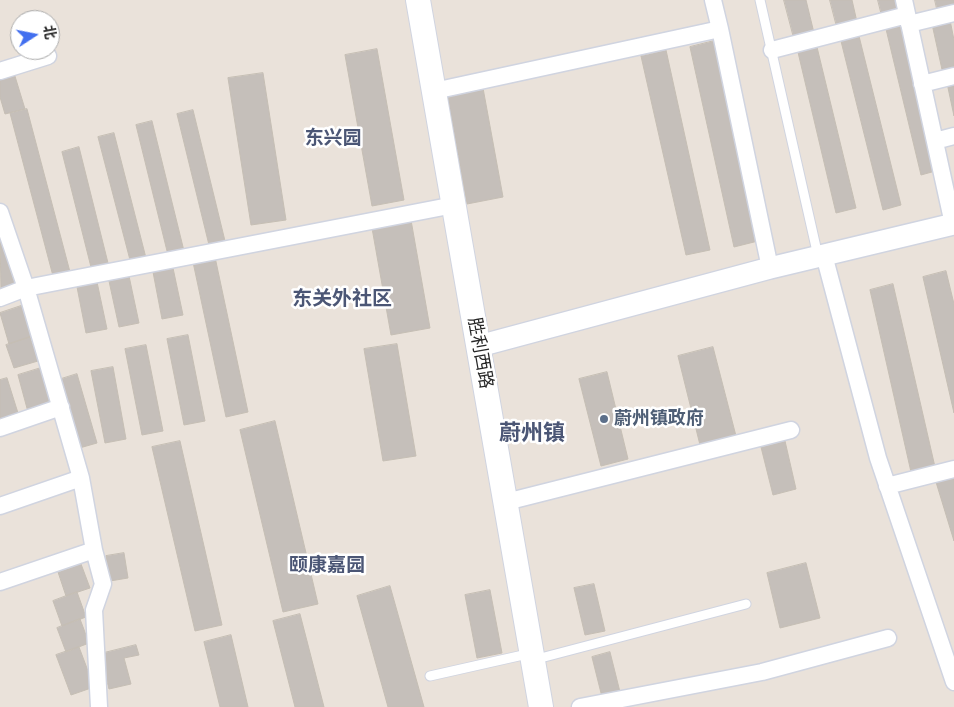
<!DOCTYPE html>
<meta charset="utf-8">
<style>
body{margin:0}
#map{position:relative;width:954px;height:707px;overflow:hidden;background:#eae2da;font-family:Rubik,"Noto Sans SC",sans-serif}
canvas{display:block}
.north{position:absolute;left:10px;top:10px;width:50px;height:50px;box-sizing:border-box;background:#fff;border:1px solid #a9a9a9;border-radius:50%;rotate:79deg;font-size:14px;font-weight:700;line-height:20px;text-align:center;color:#282828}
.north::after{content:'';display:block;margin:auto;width:18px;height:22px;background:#426fef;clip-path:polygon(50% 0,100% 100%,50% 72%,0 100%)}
</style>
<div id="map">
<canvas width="954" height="707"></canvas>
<div class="north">北</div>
</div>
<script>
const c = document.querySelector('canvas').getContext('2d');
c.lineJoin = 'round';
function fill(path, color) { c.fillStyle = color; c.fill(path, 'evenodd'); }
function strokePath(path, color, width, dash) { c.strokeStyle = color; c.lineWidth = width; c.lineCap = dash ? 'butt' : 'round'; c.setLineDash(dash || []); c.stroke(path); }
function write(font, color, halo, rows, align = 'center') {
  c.font = font + ' Rubik,"Noto Sans SC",sans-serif'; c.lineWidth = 5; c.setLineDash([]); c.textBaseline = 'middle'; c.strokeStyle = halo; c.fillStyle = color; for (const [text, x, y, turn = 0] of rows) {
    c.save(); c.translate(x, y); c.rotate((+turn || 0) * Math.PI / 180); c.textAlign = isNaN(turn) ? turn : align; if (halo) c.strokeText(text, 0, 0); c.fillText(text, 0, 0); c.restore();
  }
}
const building = new Path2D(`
 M 784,0 L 806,0 L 814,33 L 794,38 Z
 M 830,0 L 852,0 L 857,22 L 837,27 Z
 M 878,0 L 900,0 L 902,11 L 882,16 Z
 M 935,0 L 954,0 L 954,9 L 938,13 Z
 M 950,20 L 954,40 L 954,72 L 943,74 L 932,24 Z
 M 904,25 L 939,170 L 921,175 L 886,29 Z
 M 858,32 L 901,205 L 883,210 L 840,37 Z
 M 714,41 L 758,241 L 734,247 L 690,47 Z
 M 816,43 L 856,208 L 836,213 L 797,48 Z
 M 377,49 L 404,200 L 372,206 L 345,55 Z
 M 666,50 L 710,250 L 686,255 L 641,56 Z
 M 14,73 L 25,109 L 5,114 L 0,97 L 0,77 Z
 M 263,73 L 286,220 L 251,225 L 228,78 Z
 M 954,81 L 954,116 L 947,83 Z
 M 483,88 L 503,197 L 467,204 L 447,94 Z
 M 27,109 L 70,272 L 53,276 L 10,113 Z
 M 193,110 L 225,241 L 209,245 L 177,114 Z
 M 152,121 L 184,251 L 168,255 L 136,125 Z
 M 114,133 L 146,258 L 130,260 L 98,137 Z
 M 79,147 L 109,267 L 92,271 L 62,152 Z
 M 411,220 L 430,328 L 391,335 L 372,228 Z
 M 4,237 L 18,286 L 1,291 L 0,238 Z
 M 215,257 L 248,412 L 226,417 L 193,262 Z
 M 173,268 L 183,315 L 162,319 L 153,272 Z
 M 946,271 L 954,304 L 954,413 L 923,277 Z
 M 129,276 L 139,323 L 119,327 L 109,281 Z
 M 97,282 L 107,329 L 86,333 L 77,287 Z
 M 893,284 L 935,467 L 911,472 L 870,290 Z
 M 24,305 L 33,336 L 9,344 L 0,313 Z
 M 188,335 L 205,421 L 184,425 L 167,339 Z
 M 30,337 L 38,361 L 14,368 L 6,345 Z
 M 397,344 L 416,456 L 383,461 L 364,349 Z
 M 146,345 L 163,431 L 142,435 L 125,349 Z
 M 713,347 L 736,436 L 700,445 L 678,356 Z
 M 113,367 L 126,439 L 105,443 L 91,371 Z
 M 41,368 L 51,405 L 28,412 L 18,375 Z
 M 607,372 L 628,459 L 601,466 L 579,379 Z
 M 77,374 L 97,443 L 76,449 L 55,381 Z
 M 7,378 L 18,413 L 0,420 L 0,380 Z
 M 275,421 L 318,604 L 283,612 L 240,430 Z
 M 180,441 L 222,625 L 195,631 L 152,447 Z
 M 785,441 L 796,489 L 773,495 L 761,447 Z
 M 954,476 L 954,541 L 936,482 Z
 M 124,553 L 128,578 L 110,581 L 106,556 Z
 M 806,563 L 820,618 L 780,628 L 767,573 Z
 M 81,564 L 90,588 L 66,596 L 58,572 Z
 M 594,584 L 605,631 L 585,635 L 574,588 Z
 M 390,586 L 424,707 L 388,707 L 357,596 Z
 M 490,590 L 502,653 L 477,658 L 465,595 Z
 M 77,592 L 86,617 L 62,626 L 53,601 Z
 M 300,614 L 324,707 L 295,707 L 273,621 Z
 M 80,619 L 89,643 L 66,652 L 57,628 Z
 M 231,635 L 248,707 L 220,707 L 204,642 Z
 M 136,645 L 139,655 L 124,658 L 131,684 L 109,689 L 102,662 L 106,661 L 104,653 Z
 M 79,647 L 94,687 L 71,695 L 56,655 Z
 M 610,652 L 620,692 L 602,697 L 592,657 Z`);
fill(building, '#c5bfba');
strokePath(building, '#c5beb4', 1);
const service = new Path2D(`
 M 760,0 L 818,256
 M 533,660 L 746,604
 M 430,676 L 532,653`);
const minor = new Path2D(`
 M 713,0 L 720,29
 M 904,0 L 953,224
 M 909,24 L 954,13
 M 772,50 L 907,15
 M 0,71 L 48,56
 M 922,84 L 954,76
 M 434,91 L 720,29 L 770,268
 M 935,141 L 954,136
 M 0,212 L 26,288 L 81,478 L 94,550
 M 824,255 L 878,458 L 954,682
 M 0,298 L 26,288 L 454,205
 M 0,428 L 61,407
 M 887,486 L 954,469
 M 506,502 L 791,430
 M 0,506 L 81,478
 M 0,582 L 94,550 L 103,584 L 94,610 L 99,707
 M 580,707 L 762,672 L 888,638`);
const tertiary = new Path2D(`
 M 479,346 L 770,268 L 954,224`);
const secondary = new Path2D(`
 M 418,0 L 541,707`);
strokePath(service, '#d0d4e0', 11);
strokePath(minor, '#d0d4e0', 19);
strokePath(tertiary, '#d0d4e0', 24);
strokePath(secondary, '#d0d4e0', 26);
strokePath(service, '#fff', 9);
strokePath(minor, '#fff', 16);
strokePath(tertiary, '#fff', 21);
strokePath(secondary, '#fff', 24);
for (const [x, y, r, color] of [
 [604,419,5,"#5c6f8a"]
]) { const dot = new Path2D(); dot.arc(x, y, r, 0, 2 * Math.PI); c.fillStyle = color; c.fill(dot); strokePath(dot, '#fff', 2); }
write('18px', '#282828', '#fff', [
 ["胜利西路",480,353,80]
]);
write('bold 18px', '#4e5e75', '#fff', [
 ["蔚州镇政府",614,419]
], 'left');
write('bold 19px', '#4b5675', '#fff', [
 ["东兴园",333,139],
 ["颐康嘉园",327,566]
]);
write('bold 20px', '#4b5675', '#fff', [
 ["东关外社区",342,299]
]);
write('bold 22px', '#4b5675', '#fff', [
 ["蔚州镇",532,434]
]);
</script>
